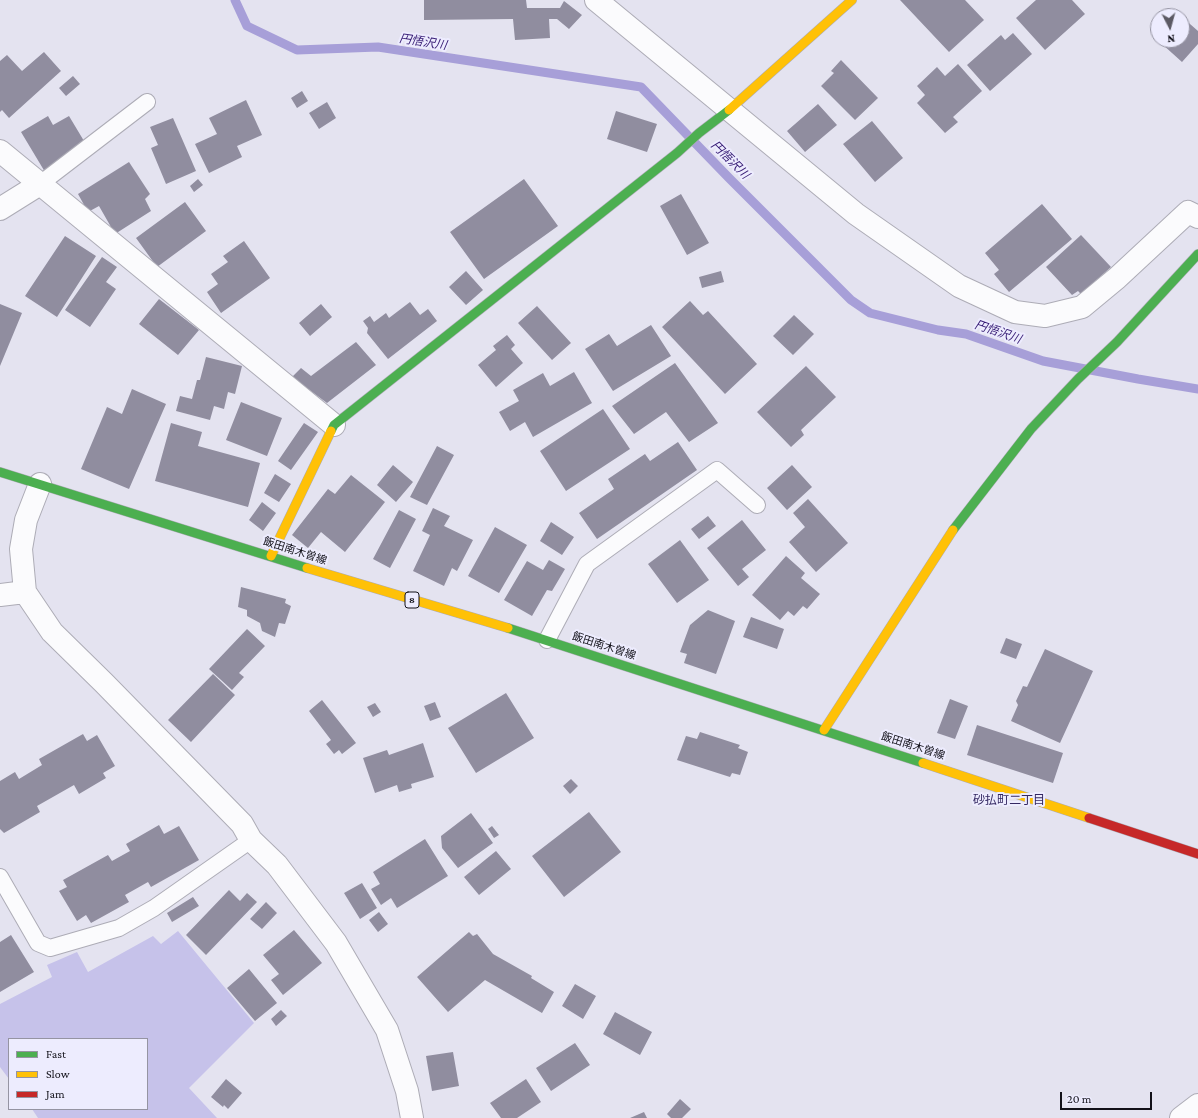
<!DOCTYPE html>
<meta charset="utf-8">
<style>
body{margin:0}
#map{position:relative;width:1198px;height:1118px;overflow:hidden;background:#e4e3f0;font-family:"Crimson Pro",serif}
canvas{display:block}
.legend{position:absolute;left:8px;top:1038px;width:140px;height:72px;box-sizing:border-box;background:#edecfe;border:1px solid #9594a2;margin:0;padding:5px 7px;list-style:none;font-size:12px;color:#121119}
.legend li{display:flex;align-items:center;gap:8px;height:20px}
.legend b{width:20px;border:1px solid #9594a2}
.north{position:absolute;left:1150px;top:8px;width:40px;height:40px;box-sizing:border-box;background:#edecfe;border:1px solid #9594a2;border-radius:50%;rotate:174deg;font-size:11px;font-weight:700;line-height:16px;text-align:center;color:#121119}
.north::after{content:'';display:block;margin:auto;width:14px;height:18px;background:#5c5a64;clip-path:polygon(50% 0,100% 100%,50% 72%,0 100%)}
.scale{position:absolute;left:1060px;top:1092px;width:92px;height:18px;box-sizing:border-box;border:2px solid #121119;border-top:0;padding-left:5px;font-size:12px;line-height:14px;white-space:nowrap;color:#121119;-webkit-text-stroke:3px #edecfe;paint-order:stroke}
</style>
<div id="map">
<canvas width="1198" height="1118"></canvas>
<ul class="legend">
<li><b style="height:5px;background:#4caf50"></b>Fast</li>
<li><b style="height:5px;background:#ffc107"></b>Slow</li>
<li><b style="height:5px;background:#c62828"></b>Jam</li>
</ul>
<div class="north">N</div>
<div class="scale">20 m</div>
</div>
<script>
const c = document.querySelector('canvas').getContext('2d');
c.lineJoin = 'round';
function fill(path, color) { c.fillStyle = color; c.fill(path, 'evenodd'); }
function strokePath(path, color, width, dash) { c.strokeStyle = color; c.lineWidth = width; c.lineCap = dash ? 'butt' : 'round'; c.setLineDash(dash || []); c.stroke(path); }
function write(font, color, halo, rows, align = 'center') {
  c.font = font + ' "Crimson Pro","Noto Sans JP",serif'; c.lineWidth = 4; c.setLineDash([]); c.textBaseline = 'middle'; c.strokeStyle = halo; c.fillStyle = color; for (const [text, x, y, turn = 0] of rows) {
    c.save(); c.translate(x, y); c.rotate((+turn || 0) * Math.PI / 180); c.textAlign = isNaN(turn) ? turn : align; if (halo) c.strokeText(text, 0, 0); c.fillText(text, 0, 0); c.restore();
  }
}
fill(new Path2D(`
 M 178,931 L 254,1023 L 189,1088 L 217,1118 L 38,1118 L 32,1109 L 147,1109 L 147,1039 L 9,1039 L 9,1079 L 0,1067 L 0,1004 L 52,977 L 47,965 L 77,952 L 88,972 L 153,936 L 161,944 Z`), '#c6c2ea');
strokePath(new Path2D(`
 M 235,0 L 247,26 L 297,50 L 378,47 L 641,87 L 729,178 L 851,300 L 870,313 L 938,330 L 966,334 L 1043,361 L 1138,379 L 1198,389`), '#a79fd8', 9);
fill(new Path2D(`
 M 424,0 L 526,0 L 527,8 L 560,8 L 564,1 L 582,15 L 569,29 L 557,19 L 549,19 L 550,38 L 515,40 L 513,19 L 424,20 Z
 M 900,0 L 965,0 L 984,20 L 949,52 Z
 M 1036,0 L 1072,0 L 1085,14 L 1045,50 L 1016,18 Z
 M 1174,10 L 1181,16 L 1169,16 Z
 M 1182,17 L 1198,31 L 1198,44 L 1182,62 L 1152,35 L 1158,28 L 1158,40 L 1182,40 Z
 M 1013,33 L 1032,54 L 990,91 L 967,65 L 1001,35 L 1005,40 Z
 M 44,52 L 61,71 L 9,118 L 2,110 L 0,112 L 0,61 L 7,55 L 22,71 Z
 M 841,60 L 878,98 L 855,120 L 821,86 L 834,73 L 831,71 Z
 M 958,64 L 982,91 L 953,117 L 958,122 L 945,133 L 917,103 L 925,95 L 917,86 L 937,67 L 945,76 Z
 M 73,76 L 80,84 L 66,96 L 59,88 Z
 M 302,91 L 308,101 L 297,108 L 291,98 Z
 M 246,100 L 262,135 L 237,146 L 242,157 L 209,173 L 195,144 L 217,134 L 209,118 Z
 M 327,102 L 336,118 L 319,129 L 309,113 Z
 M 818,104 L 837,125 L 805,152 L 787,131 Z
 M 616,111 L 657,124 L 647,152 L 607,139 Z
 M 48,116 L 53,125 L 69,116 L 87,146 L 45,172 L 21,132 Z
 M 173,118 L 196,171 L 166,184 L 151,148 L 158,145 L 150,127 Z
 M 872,121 L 903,158 L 875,182 L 843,144 Z
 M 129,162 L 150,194 L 145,199 L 151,211 L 115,234 L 99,206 L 88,212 L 78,194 Z
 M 198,179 L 203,185 L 194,192 L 190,186 Z
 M 524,179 L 558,226 L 484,279 L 450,232 Z
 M 681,194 L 709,243 L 687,255 L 660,206 Z
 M 185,202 L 206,231 L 157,267 L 136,238 Z
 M 1042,204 L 1072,239 L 1009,292 L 994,274 L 999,270 L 985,253 Z
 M 1081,235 L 1111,267 L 1081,294 L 1078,291 L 1072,295 L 1046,267 Z
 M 65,236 L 96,256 L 57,317 L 25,296 Z
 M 244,241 L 270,278 L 221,313 L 207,292 L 218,284 L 211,274 L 228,262 L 223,256 Z
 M 102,257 L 117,267 L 106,282 L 116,289 L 90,327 L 65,310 Z
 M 466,271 L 483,290 L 466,305 L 449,287 Z
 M 721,271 L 724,282 L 702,288 L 699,277 Z
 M 159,299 L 199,330 L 178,355 L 139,324 Z
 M 690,301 L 703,315 L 708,311 L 757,364 L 725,394 L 662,327 Z
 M 410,302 L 420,315 L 428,309 L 437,321 L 388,359 L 367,333 L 368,328 L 363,321 L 370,316 L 374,322 L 386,313 L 389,318 Z
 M 0,304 L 22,313 L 0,366 Z
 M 321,304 L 332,317 L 310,336 L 299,323 Z
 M 537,306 L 571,343 L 552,360 L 518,323 Z
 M 794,315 L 814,334 L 793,355 L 773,336 Z
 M 651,325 L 671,356 L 613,391 L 585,349 L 609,334 L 617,346 Z
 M 507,335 L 515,345 L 511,349 L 523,363 L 496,387 L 478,365 L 496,350 L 493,346 Z
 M 356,342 L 376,365 L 327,403 L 292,377 L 301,368 L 311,376 Z
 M 206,357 L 242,366 L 235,394 L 228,392 L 224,409 L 214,406 L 210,420 L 176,411 L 180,396 L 192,399 L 197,380 L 200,380 Z
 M 675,363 L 718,423 L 689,442 L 666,412 L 634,434 L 612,406 Z
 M 806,366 L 836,397 L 801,430 L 804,435 L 791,447 L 757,412 Z
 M 574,372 L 592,403 L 533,437 L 525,422 L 510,431 L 499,412 L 519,401 L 513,390 L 543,373 L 550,386 Z
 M 132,389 L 166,404 L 129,489 L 81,469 L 107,407 L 122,414 Z
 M 241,402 L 282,418 L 267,456 L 226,440 Z
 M 603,409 L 630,449 L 566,491 L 540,451 Z
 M 171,423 L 202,432 L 198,446 L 260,463 L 248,507 L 155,481 Z
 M 304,423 L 318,432 L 291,470 L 278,461 Z
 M 678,442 L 697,470 L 597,539 L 579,513 L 614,489 L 608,479 L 645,454 L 650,461 Z
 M 437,446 L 454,455 L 427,505 L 410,497 Z
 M 393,465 L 413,482 L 396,502 L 377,485 Z
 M 792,465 L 812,487 L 787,510 L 767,488 Z
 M 275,474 L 291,484 L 279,502 L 264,493 Z
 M 351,475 L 385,502 L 345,552 L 321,532 L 308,548 L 292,535 L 328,489 L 335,494 Z
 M 808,499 L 848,543 L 816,572 L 789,542 L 805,527 L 793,513 Z
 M 262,502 L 276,513 L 263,531 L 249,520 Z
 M 433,508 L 450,516 L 444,526 L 473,540 L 457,571 L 452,568 L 444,586 L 413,571 L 430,535 L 422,531 Z
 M 399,510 L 416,519 L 390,568 L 373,559 Z
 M 708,516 L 716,526 L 699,539 L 691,529 Z
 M 742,520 L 766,550 L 742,569 L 749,577 L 738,586 L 707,548 Z
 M 551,522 L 574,537 L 562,555 L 540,541 Z
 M 495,527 L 527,545 L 499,593 L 468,576 Z
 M 680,540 L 709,580 L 677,603 L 648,564 Z
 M 786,556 L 805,573 L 801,578 L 820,594 L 807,609 L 803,606 L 794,616 L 788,611 L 780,620 L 752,595 Z
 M 549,560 L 565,569 L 552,591 L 547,590 L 532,616 L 504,600 L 527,561 L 543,570 Z
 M 241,587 L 286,599 L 285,603 L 291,606 L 285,624 L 279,623 L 275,637 L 262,631 L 260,623 L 247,616 L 247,610 L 238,607 Z
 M 708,610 L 735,621 L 716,674 L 684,663 L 687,654 L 680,652 L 690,625 Z
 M 751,617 L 784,629 L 777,649 L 743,637 Z
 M 247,629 L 265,646 L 239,673 L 244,677 L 232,690 L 209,669 Z
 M 1006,638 L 1022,644 L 1016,659 L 1000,653 Z
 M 1045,649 L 1093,671 L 1060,743 L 1011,721 L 1018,705 L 1016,701 L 1023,686 L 1027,687 Z
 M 213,674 L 235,695 L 191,742 L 168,720 Z
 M 506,693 L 534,738 L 476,773 L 448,728 Z
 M 950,699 L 968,706 L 955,739 L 937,733 Z
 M 322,700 L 356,743 L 342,754 L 339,750 L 334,754 L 326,744 L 331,740 L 309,711 Z
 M 435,702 L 441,717 L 430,721 L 424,706 Z
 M 375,703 L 381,712 L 373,717 L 367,707 Z
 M 977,725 L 1063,753 L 1053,783 L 967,755 Z
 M 700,732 L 740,745 L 738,748 L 748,752 L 740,775 L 732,773 L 730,777 L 677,760 L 686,736 L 697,739 Z
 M 83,734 L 87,741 L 97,735 L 115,766 L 103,773 L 106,778 L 79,794 L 74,785 L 37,806 L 40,812 L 4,833 L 0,829 L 0,781 L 15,772 L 19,779 L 42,765 L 39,759 Z
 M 423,743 L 434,777 L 411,784 L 412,788 L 399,792 L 397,785 L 375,793 L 363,758 L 387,750 L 389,755 Z
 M 571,779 L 578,786 L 570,794 L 563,786 Z
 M 589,812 L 621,852 L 564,897 L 532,856 Z
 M 471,813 L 493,843 L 458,868 L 442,848 L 441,836 Z
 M 159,825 L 164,834 L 179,826 L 199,860 L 151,887 L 148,882 L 125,895 L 129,902 L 91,923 L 86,915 L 77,921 L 59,891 L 67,887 L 63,880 L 108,855 L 112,861 L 130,851 L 126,844 Z
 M 492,826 L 499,835 L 494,838 L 488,829 Z
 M 425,839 L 448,876 L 397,908 L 391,898 L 381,905 L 371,889 L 380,884 L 373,872 Z
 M 496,851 L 511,869 L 479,895 L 464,877 Z
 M 362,883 L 377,908 L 360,919 L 344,893 Z
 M 229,890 L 240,901 L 247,893 L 257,902 L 206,955 L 186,935 Z
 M 193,897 L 199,906 L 172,922 L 167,913 Z
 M 266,902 L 277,913 L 262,929 L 250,919 Z
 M 379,912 L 388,924 L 378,932 L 369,920 Z
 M 294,930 L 322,963 L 283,995 L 271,980 L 279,974 L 263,955 Z
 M 469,932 L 473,936 L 477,934 L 493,954 L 532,976 L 531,978 L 554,992 L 542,1013 L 485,980 L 448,1012 L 417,977 Z
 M 11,935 L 34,972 L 0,992 L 0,942 Z
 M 249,969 L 277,1003 L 255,1021 L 227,988 Z
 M 575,984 L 596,996 L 583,1019 L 562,1006 Z
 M 281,1010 L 287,1016 L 276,1026 L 271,1019 Z
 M 615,1012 L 652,1032 L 640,1055 L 603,1034 Z
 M 575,1043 L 590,1065 L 551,1091 L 536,1068 Z
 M 453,1052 L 459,1086 L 432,1091 L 426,1056 Z
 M 226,1079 L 242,1093 L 228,1109 L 224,1105 L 223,1107 L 211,1097 Z
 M 526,1079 L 541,1102 L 517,1118 L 501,1118 L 490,1103 Z
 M 680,1099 L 691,1109 L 682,1118 L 671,1118 L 667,1114 Z
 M 644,1112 L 647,1118 L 630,1118 Z`), '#908d9f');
const lane = new Path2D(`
 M 40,184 L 147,102
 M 547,640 L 587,564 L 717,470 L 757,505
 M 0,877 L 38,943 L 50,948 L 119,928 L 154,908 L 251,840`);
const street = new Path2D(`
 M 596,0 L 856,214 L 959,286 L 1015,312 L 1045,316 L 1082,307 L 1117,278 L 1188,212 L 1198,217
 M 0,151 L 334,425
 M 0,209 L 40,184
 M 40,484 L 26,520 L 21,549 L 25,592 L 52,632 L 104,683 L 242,824 L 251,840 L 277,865 L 336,943 L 387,1030 L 407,1091 L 412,1118
 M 0,595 L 25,592
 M 1181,1118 L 1198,1105`);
const fast = new Path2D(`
 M 331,431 L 334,425 L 677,153 L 699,133 L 729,110
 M 0,472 L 307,568
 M 953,530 L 1031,429 L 1078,379 L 1117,342 L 1198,254
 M 508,628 L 923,763`);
const slow = new Path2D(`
 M 729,110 L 852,0
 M 271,556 L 331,431
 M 307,568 L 508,628
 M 824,730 L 953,530
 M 923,763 L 1089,818`);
const jam = new Path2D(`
 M 1089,818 L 1198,854`);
strokePath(lane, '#adacb6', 18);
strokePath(street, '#adacb6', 24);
strokePath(fast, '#adacb6', 10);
strokePath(slow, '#adacb6', 10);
strokePath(jam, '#adacb6', 10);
strokePath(lane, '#fbfbfd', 16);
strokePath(street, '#fbfbfd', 22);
strokePath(fast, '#4caf50', 9);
strokePath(slow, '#ffc107', 9);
strokePath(jam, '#c62828', 9);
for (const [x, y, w] of [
 [412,600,14]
]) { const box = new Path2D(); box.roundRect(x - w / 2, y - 8, w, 16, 3); c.fillStyle = '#edecfe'; c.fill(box); strokePath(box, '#121119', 1); }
write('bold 10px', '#121119', null, [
 ["8",412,600]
]);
write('11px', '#121119', '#edecfe', [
 ["飯田南木曽線",295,551,18],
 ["飯田南木曽線",604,646,18],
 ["飯田南木曽線",913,746,18]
]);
write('italic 12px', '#351a73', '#edecfe', [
 ["円悟沢川",423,42,9],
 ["円悟沢川",730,160,45],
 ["円悟沢川",998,332,19]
]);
write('12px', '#342862', '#edecfe', [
 ["砂払町二丁目",1009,800]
]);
</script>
